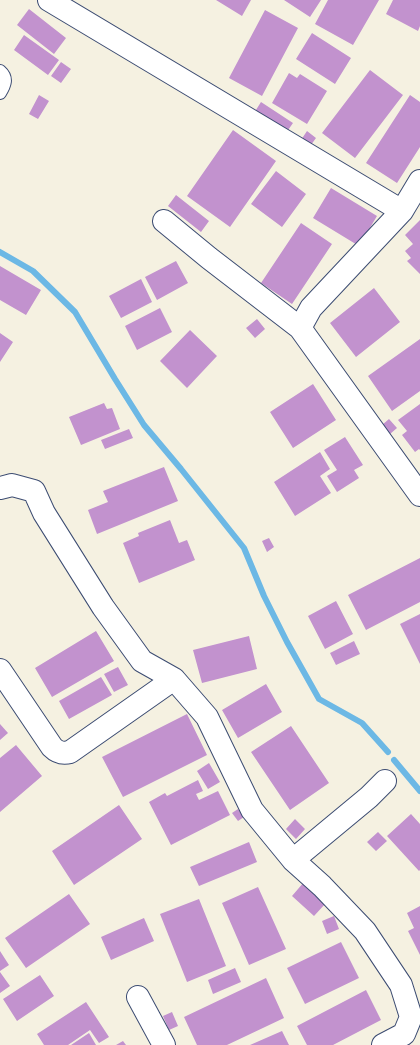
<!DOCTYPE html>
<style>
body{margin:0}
canvas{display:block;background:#f5f1e1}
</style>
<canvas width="420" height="1045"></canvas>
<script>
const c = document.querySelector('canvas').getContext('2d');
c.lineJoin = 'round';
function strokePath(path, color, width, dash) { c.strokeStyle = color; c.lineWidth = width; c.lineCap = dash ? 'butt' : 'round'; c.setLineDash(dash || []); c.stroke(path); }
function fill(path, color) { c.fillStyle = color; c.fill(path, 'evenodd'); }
strokePath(new Path2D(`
 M 0,252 L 33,271 L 75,312 L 115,379 L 144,425 L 181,469 L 244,548 L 264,596 L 287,642 L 319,699 L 362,723 L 388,752
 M 394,760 L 420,791`), '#6cb8e5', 6);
fill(new Path2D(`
 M 216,0 L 251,0 L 242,16 Z
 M 284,0 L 321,0 L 310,17 Z
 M 328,0 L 379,0 L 353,45 L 315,24 Z
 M 393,0 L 420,0 L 420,26 L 418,31 L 386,14 Z
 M 29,9 L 66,38 L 54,54 L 17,25 Z
 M 265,10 L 298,28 L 262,96 L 229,78 Z
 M 312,33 L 351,58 L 335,84 L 296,59 Z
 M 24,35 L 59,60 L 48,75 L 14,50 Z
 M 61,62 L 71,69 L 61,83 L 51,76 Z
 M 370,70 L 403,95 L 355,158 L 322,133 Z
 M 289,73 L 297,78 L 300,74 L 327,91 L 307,124 L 272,103 Z
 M 39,95 L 49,101 L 38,119 L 29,114 Z
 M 410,95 L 420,102 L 420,147 L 397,183 L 366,163 Z
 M 261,102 L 293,123 L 286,133 L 254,113 Z
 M 233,130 L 276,161 L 230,227 L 187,196 Z
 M 307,131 L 316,138 L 308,149 L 299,143 Z
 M 276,171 L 306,194 L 282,227 L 251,204 Z
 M 331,188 L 377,216 L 359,246 L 313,218 Z
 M 176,195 L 209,221 L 201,232 L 168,206 Z
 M 420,220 L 420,274 L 407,261 L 411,258 L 405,251 L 413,244 L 405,235 Z
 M 301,223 L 332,244 L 292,304 L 261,283 Z
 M 176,261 L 188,283 L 157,300 L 145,277 Z
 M 0,266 L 41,290 L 26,315 L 0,300 Z
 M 141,279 L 152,302 L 121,318 L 109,296 Z
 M 374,288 L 400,322 L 356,357 L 330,323 Z
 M 160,308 L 172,332 L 137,350 L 125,326 Z
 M 257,319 L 265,329 L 255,338 L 246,328 Z
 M 190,330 L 217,356 L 187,388 L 160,361 Z
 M 0,333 L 13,342 L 0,362 Z
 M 420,339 L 420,391 L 392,411 L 368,376 Z
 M 313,384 L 336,420 L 293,448 L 270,412 Z
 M 104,403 L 107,409 L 112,408 L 120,429 L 81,445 L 69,417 Z
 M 420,404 L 420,450 L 419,449 L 415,452 L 402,435 L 407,431 L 398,420 Z
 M 389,419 L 397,428 L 390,434 L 382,425 Z
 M 129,429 L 133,438 L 105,449 L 101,440 Z
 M 345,437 L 363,465 L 354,470 L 359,478 L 337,492 L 327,476 L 337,470 L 324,450 Z
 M 320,452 L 330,469 L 320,476 L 331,493 L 295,516 L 274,482 Z
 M 164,467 L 178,501 L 97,534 L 88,510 L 108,502 L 103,491 Z
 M 170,520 L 179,543 L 187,540 L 195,560 L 139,583 L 123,543 L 139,536 L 138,533 Z
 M 269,538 L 274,547 L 267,552 L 262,541 Z
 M 420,558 L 420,602 L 366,630 L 348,595 Z
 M 336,601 L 353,634 L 325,649 L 308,616 Z
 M 420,614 L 420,664 L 400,624 Z
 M 96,631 L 114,661 L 52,697 L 35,668 Z
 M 249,636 L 257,669 L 202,683 L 193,650 Z
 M 354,641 L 360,654 L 336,665 L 330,653 Z
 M 118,667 L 128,685 L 114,692 L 104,674 Z
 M 101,677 L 112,695 L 69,719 L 59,701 Z
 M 266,684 L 282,712 L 238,738 L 222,710 Z
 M 187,714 L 207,755 L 123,797 L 102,757 Z
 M 0,724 L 8,733 L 0,740 Z
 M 291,726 L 329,783 L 290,810 L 251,752 Z
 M 16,745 L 42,776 L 0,812 L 0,758 Z
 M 209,763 L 220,782 L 208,789 L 197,771 Z
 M 198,780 L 203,791 L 196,794 L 199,800 L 218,791 L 230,815 L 171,845 L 149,802 L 165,793 L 167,796 Z
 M 119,805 L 142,839 L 74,885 L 52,851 Z
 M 238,809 L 244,817 L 238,821 L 232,813 Z
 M 411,814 L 420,824 L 420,870 L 419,871 L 387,836 Z
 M 295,819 L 305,829 L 296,839 L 286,829 Z
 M 378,832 L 387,841 L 376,851 L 367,842 Z
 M 249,842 L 257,862 L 199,886 L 190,867 Z
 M 304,882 L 326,903 L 314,916 L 292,896 Z
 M 258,887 L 286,949 L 249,965 L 222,903 Z
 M 69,894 L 90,924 L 26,968 L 5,938 Z
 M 199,899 L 226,966 L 187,982 L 160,914 Z
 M 420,906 L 420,955 L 408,931 L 414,928 L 407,913 Z
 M 334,916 L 339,929 L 327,934 L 322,921 Z
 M 144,918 L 154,941 L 111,960 L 101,937 Z
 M 341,942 L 359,978 L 305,1004 L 287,968 Z
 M 0,951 L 9,965 L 0,971 Z
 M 235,968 L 241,982 L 213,994 L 208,980 Z
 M 0,972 L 10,986 L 0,993 Z
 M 40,975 L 54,996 L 17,1021 L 3,999 Z
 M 266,978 L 284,1018 L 227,1045 L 197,1045 L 184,1017 Z
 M 366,990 L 381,1020 L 333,1045 L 307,1045 L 297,1026 Z
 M 86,1002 L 109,1037 L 99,1043 L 90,1030 L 68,1045 L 44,1045 L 37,1034 Z
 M 172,1012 L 178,1026 L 169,1030 L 163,1016 Z
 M 282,1031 L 289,1045 L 250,1045 Z
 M 89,1033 L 96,1045 L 71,1045 Z
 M 123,1041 L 126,1045 L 116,1045 Z`), '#c292ce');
const service = new Path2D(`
 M 0,71 C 8,78 5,85 0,93`);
const minor = new Path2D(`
 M 49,0 L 402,211
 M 164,221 L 209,258 L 300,328 L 420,495
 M 300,328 L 311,308 L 402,211 L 420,181
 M 0,488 L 12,485 L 34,491 L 44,513 L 103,607 L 142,661 L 174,679 L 207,717 L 252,810 L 293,860 L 322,886 L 365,931 L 401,985 L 411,1017 L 404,1034 L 383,1045
 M 0,670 L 52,747 C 57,752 62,754 70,752 L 174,679
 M 293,860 L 369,797 L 385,781
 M 138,997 L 164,1045`);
strokePath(service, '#3c4c72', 14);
strokePath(minor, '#3c4c72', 24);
strokePath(service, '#fff', 12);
strokePath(minor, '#fff', 22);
</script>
